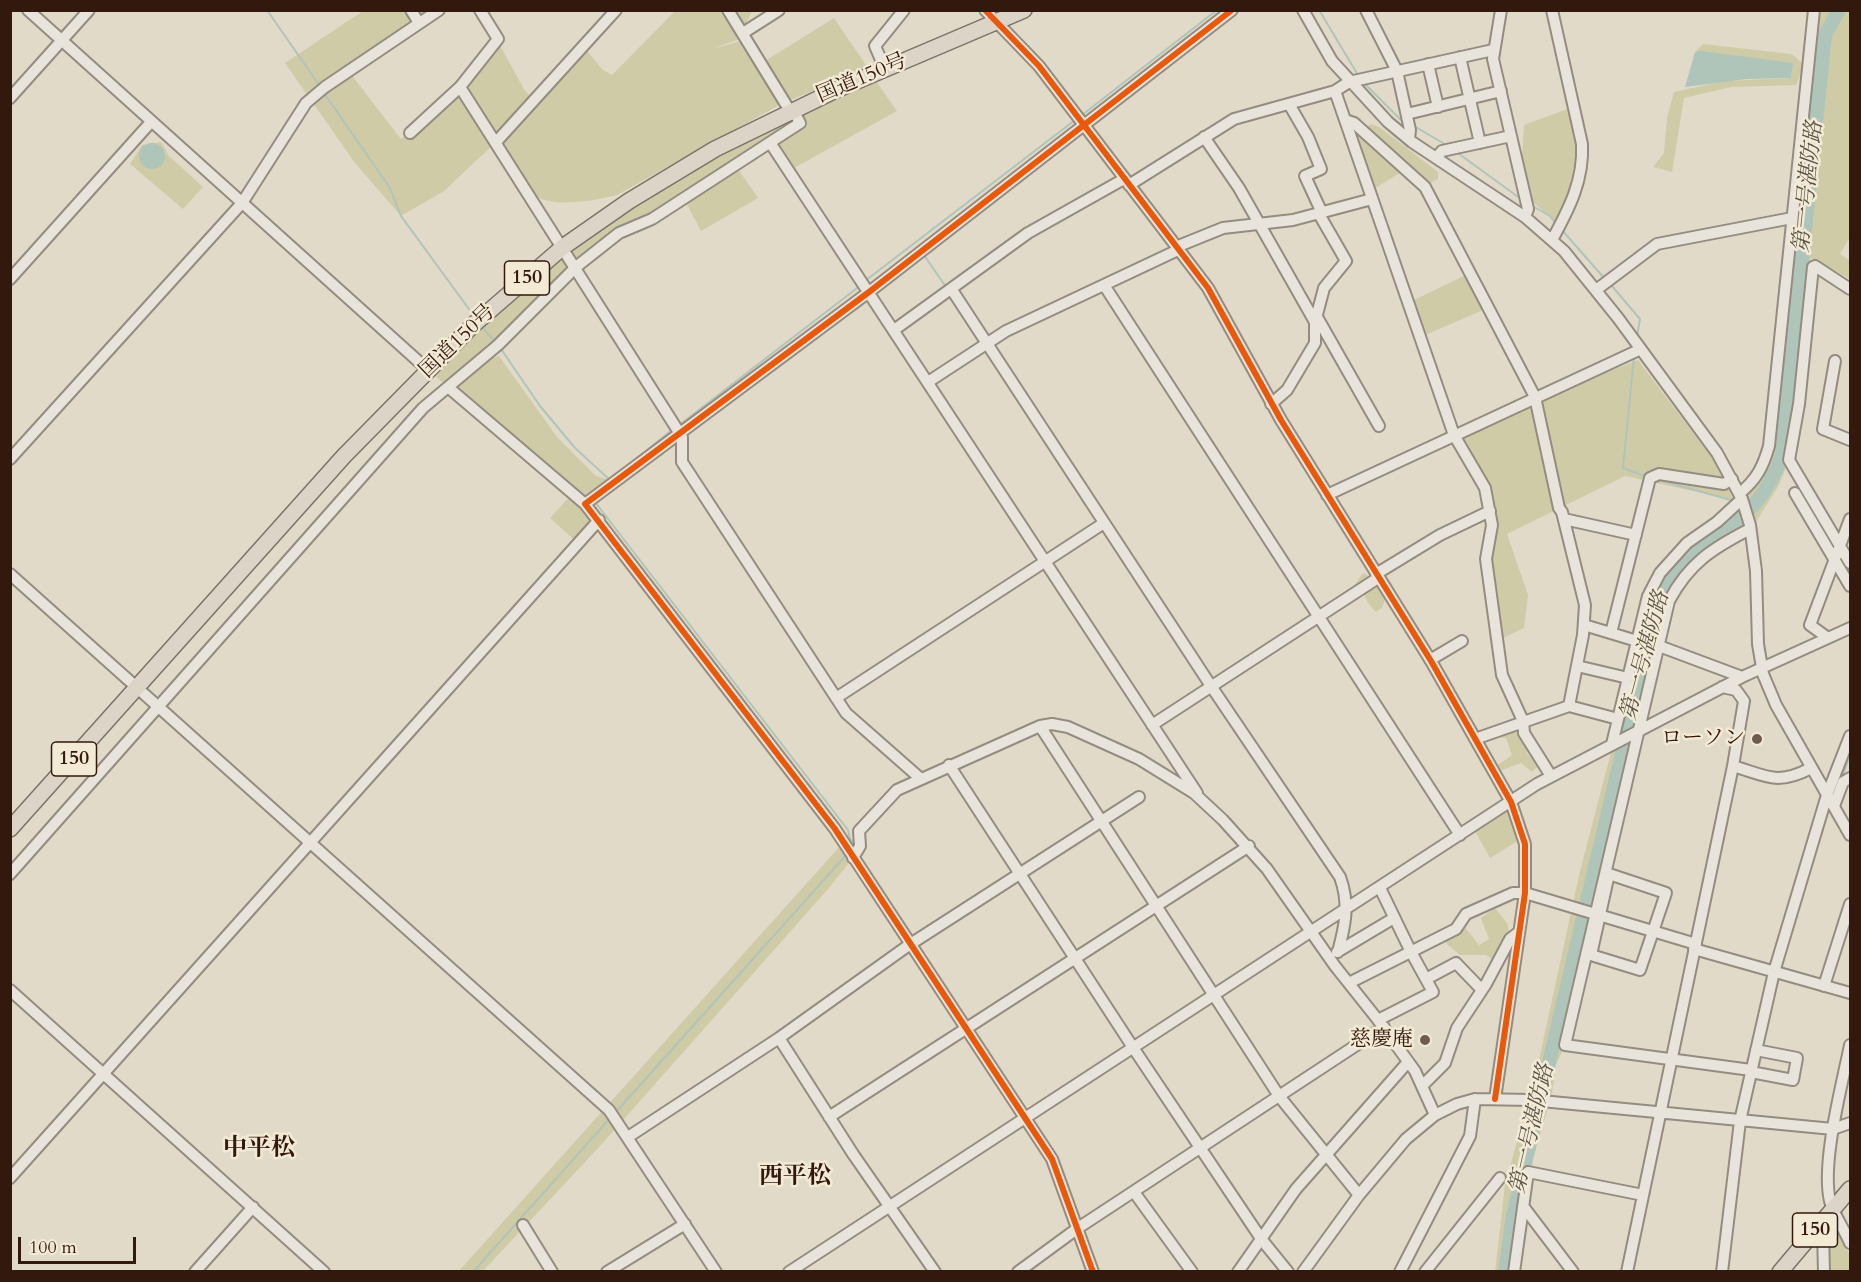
<!DOCTYPE html>
<meta charset="utf-8">
<style>
body{margin:0}
#map{position:relative;width:1861px;height:1282px;overflow:hidden;background:#e2dac8;font-family:Cardo,serif}
canvas{display:block}
.frame{position:absolute;inset:0;border:12px solid #33180d;pointer-events:none}
.scale{position:absolute;left:18px;top:1237px;width:118px;height:27px;box-sizing:border-box;border:3px solid #33180d;border-top:0;padding-left:8px;font-size:18px;line-height:21px;white-space:nowrap;color:#33180d;-webkit-text-stroke:4px #f3ead5;paint-order:stroke}
</style>
<div id="map">
<canvas width="1861" height="1282"></canvas>
<div class="frame"></div>
<div class="scale">100 m</div>
</div>
<script>
const c = document.querySelector('canvas').getContext('2d');
c.lineJoin = 'round';
function fill(path, color) { c.fillStyle = color; c.fill(path, 'evenodd'); }
function strokePath(path, color, width, dash) { c.strokeStyle = color; c.lineWidth = width; c.lineCap = dash ? 'butt' : 'round'; c.setLineDash(dash || []); c.stroke(path); }
function write(font, color, halo, rows, align = 'center') {
  c.font = font + ' Cardo,"Noto Serif JP",serif'; c.lineWidth = 5; c.setLineDash([]); c.textBaseline = 'middle'; c.strokeStyle = halo; c.fillStyle = color; for (const [text, x, y, turn = 0] of rows) {
    c.save(); c.translate(x, y); c.rotate((+turn || 0) * Math.PI / 180); c.textAlign = isNaN(turn) ? turn : align; if (halo) c.strokeText(text, 0, 0); c.fillText(text, 0, 0); c.restore();
  }
}
fill(new Path2D(`
 M 363,11 L 443,11 L 350,73 L 401,139 L 453,94 L 497,40 L 524,89 L 534,101 L 587,51 L 603,70 L 612,75 L 675,11 L 752,11 L 739,39 L 712,49 L 741,41 L 757,66 L 834,18 L 868,68 L 781,104 L 617,195 C 597,200 551,209 535,195 C 519,181 508,159 496,142 L 444,191 L 401,216 L 355,163 L 285,63 Z
 M 1822,11 L 1850,11 L 1850,237 L 1840,254 L 1850,261 L 1850,279 L 1811,258 L 1811,284 L 1789,460 L 1779,485 L 1752,528 L 1721,544 L 1669,601 L 1566,1043 L 1556,1065 L 1552,1094 L 1527,1178 L 1514,1271 L 1495,1272 L 1505,1185 L 1537,1069 L 1580,871 L 1656,580 L 1764,473 L 1812,31 Z
 M 1703,44 L 1792,54 L 1804,65 L 1796,85 L 1731,87 L 1684,98 L 1672,172 L 1653,167 L 1664,153 L 1667,118 L 1674,92 L 1725,81 L 1791,78 L 1792,63 L 1695,52 Z
 M 876,81 L 897,111 L 794,168 L 773,138 L 736,166 L 758,198 L 701,231 L 684,199 L 619,233 L 576,267 L 491,358 L 499,356 L 557,437 L 596,476 L 610,480 L 585,501 L 428,370 L 450,348 C 506,305 559,259 615,218 C 695,161 785,118 876,81 Z
 M 1573,107 L 1582,169 L 1560,224 L 1526,197 L 1521,176 L 1524,125 Z
 M 1354,123 L 1366,128 L 1371,124 L 1379,127 L 1438,172 L 1438,179 L 1429,184 L 1406,169 L 1374,189 Z
 M 161,142 L 169,156 L 203,187 L 183,209 L 130,164 L 142,145 Z
 M 1470,273 L 1488,308 L 1425,335 L 1414,300 Z
 M 1638,360 L 1724,474 L 1734,500 L 1625,476 L 1507,534 L 1528,595 L 1524,628 L 1503,638 L 1486,559 L 1492,525 L 1485,488 L 1454,435 L 1535,397 L 1556,490 L 1541,399 Z
 M 573,493 L 599,520 L 578,543 L 550,518 Z
 M 1363,573 L 1380,582 L 1386,597 L 1382,608 L 1376,612 C 1366,603 1364,592 1356,583 Z
 M 1523,724 L 1527,753 L 1538,766 L 1532,772 L 1521,763 L 1494,773 L 1498,765 L 1512,755 L 1506,738 L 1488,737 Z
 M 1507,810 L 1519,840 L 1490,858 L 1475,831 Z
 M 859,835 L 856,854 L 828,889 L 601,1145 L 483,1271 L 458,1272 L 841,845 Z
 M 1495,908 L 1507,923 L 1510,935 L 1495,961 L 1486,955 L 1460,955 L 1447,944 L 1445,938 L 1464,926 L 1479,945 L 1489,939 L 1481,918 Z
 M 1834,1225 L 1850,1255 L 1850,1271 L 1831,1271 L 1827,1231 Z`), '#cfcba7');
fill(new Path2D(`
 M 1701,51 L 1793,63 L 1791,78 L 1747,79 L 1685,87 L 1695,52 Z
 M139 156a13 13 0 1 1 26 0a13 13 0 1 1-26 0Z`), '#afc5b9');
strokePath(new Path2D(`
 M 267,10 L 319,85
 M 1319,10 L 1358,75
 M 1363,82 L 1403,122
 M 324,93 L 390,188 L 401,216 L 474,316
 M 1082,115 L 1217,10
 M 1414,126 L 1448,146
 M 1455,151 L 1521,199
 M 1531,205 L 1550,216 L 1557,225
 M 1561,229 L 1605,279
 M 924,255 L 946,287
 M 865,281 L 1075,120
 M 1611,285 L 1640,319 L 1637,337
 M 481,326 L 495,342
 M 501,349 L 540,406 L 575,448 L 610,480
 M 1634,357 L 1623,468 L 1647,477
 M 678,426 L 861,285
 M 621,471 L 673,429
 M 1656,479 L 1734,501
 M 595,502 L 848,830 L 852,847
 M 1844,564 L 1850,574
 M 1842,777 L 1850,756
 M 615,1113 L 847,854
 M 1332,1157 L 1407,1069
 M 1294,1200 L 1328,1161
 M 473,1272 L 611,1117`), '#afc5b9', 2);
strokePath(new Path2D(`
 M 1505,1272 L 1513,1215 L 1658,600 C 1661,592 1664,582 1669,575 C 1680,559 1697,549 1713,539 C 1746,518 1769,493 1782,455 L 1825,35 L 1839,10`), '#afc5b9', 14);
const minor = new Path2D(`
 M 28,10 L 428,370
 M 411,10 L 419,23
 M 728,10 L 790,111
 M 985,10 L 1039,66 L 1208,288 L 1281,420 L 1431,661 L 1511,802 L 1525,844 L 1525,893 L 1495,1099
 M 1303,10 L 1332,61 L 1388,122 L 1412,142 L 1525,217 L 1564,251 L 1618,318 L 1717,453 L 1742,499 L 1750,525 L 1756,571 L 1758,644 L 1763,674 L 1776,705 L 1850,835
 M 1366,10 L 1397,71 L 1410,130 L 1409,139
 M 1501,10 L 1493,59 L 1528,209 L 1525,217
 M 1552,10 L 1582,144 C 1584,180 1569,209 1552,240
 M 743,33 L 779,10
 M 1460,57 L 1480,143
 M 1428,64 L 1438,107
 M 885,69 L 875,46 L 904,10
 M 460,87 L 682,437 L 682,462 L 846,713 L 921,779
 M 1335,91 L 1454,435 L 1485,488 L 1492,525 L 1486,559 L 1502,675 L 1523,721 L 1524,733 L 1551,776
 M 10,98 L 89,10
 M 1289,104 L 1308,137 L 1321,169 L 1305,176 L 1322,213
 M 1407,114 L 1501,91
 M 1345,120 L 1354,123 L 1425,187 L 1535,397 L 1559,508 L 1562,512 L 1585,605 L 1583,635 L 1569,706 L 1475,739
 M 410,133 L 460,87 L 498,39 L 480,10
 M 1204,137 L 1239,188 L 1315,322
 M 497,141 L 616,10
 M 771,144 L 1197,793
 M 1436,158 L 1442,151 L 1511,136
 M 1129,185 L 1234,119 L 1335,91 L 1349,82 L 1493,50
 M 1176,247 L 1223,228 L 1293,220 L 1372,199
 M 10,279 L 151,122
 M 1104,285 L 1460,835
 M 1850,289 L 1815,266 L 1813,267 L 1799,404 L 1789,460 L 1850,563
 M 952,290 L 1211,686 L 1340,877 C 1350,904 1345,926 1338,952
 M 1596,290 L 1657,244 L 1792,218
 M 1317,317 L 1379,426
 M 894,330 L 1028,233 L 1124,179
 M 1835,361 L 1823,429 L 1850,440
 M 928,382 L 1006,331 L 1178,250
 M 449,388 L 585,504
 M 1271,404 L 1287,390 L 1315,343 L 1315,322 L 1324,288 L 1346,261 L 1319,214
 M 10,459 L 242,203 L 306,103 L 325,87 L 439,10
 M 1795,493 L 1850,586
 M 1739,494 C 1757,479 1763,467 1769,446 L 1814,10
 M 1327,495 L 1641,349
 M 1564,519 L 1636,535
 M 1750,529 C 1713,548 1689,563 1669,601 L 1565,1045 L 1751,1070
 M 10,574 L 609,1110 L 716,1272
 M 1376,574 L 1440,535 L 1490,511
 M 1584,625 L 1637,641
 M 1611,633 L 1650,478 L 1659,474 L 1724,484 L 1732,479
 M 1828,638 L 1810,625 L 1850,519
 M 1659,646 L 1742,677
 M 1430,660 L 1462,641
 M 1577,666 L 1628,678
 M 1722,687 L 1736,690 L 1744,701 L 1733,766
 M 836,698 L 1104,523
 M 1569,706 L 1618,719
 M 1152,725 L 1378,578
 M 1040,726 L 1279,1096 L 1359,1195
 M 1612,744 L 1648,596 L 1660,573 L 1687,543 L 1717,522 L 1742,499
 M 949,765 L 1134,1049 L 1262,1240 L 1288,1272
 M 1834,806 L 1843,782 L 1850,778
 M 853,858 L 860,846 L 859,831 L 897,790 L 1040,726 L 1052,724 L 1068,727 L 1139,759 L 1194,793 L 1223,820 L 1267,869 L 1335,966 L 1378,1020 L 1415,1071 L 1435,1115
 M 10,874 L 423,408 L 498,345 L 576,267 L 619,233 L 652,219 L 800,123 L 793,110
 M 1609,874 L 1666,893 L 1640,970 L 1591,955 Z
 M 1694,949 L 1850,993
 M 1337,952 L 1394,918
 M 1426,979 L 1456,963 L 1482,990
 M 1349,983 L 1456,929 L 1466,914 L 1513,893 L 1525,893 L 1696,944
 M 1824,986 L 1850,904
 M 10,990 L 324,1272
 M 1378,1020 L 1433,992 L 1411,952 L 1380,888
 M 779,1038 L 853,1154 L 935,1272
 M 1850,1045 C 1842,1085 1821,1163 1830,1201 C 1834,1215 1844,1229 1850,1243
 M 1751,1072 L 1793,1080 L 1797,1058 L 1756,1050
 M 1422,1086 L 1445,1063 L 1457,1028 L 1486,984 L 1510,939 L 1519,932
 M 829,1117 L 1249,846
 M 628,1137 L 779,1038 L 909,945 L 1139,797
 M 10,1178 L 599,520
 M 1134,1192 L 1192,1272
 M 1523,1206 L 1573,1272
 M 523,1225 L 552,1272
 M 1819,1225 L 1823,1232 L 1824,1272
 M 195,1272 L 253,1207
 M 607,1272 L 685,1224
 M 789,1272 L 1537,784 L 1742,677 L 1850,628
 M 1018,1272 L 1078,1228 L 1384,1027
 M 1093,1272 L 1052,1159 L 835,829 L 585,504 L 869,292 L 1232,10
 M 1238,1272 L 1296,1189 L 1408,1062
 M 1303,1272 L 1359,1195 L 1406,1139 L 1435,1115 L 1457,1104 L 1475,1099 L 1531,1100 L 1833,1129 L 1850,1123
 M 1400,1272 L 1470,1136 L 1475,1099
 M 1425,1272 L 1500,1178
 M 1514,1272 L 1528,1172 L 1643,1195
 M 1627,1272 L 1733,766 C 1767,776 1777,786 1811,768
 M 1722,1272 L 1740,1121 L 1774,972 L 1827,795 L 1850,736`);
const highway = new Path2D(`
 M 10,829 L 344,456 L 472,326 L 563,247 L 629,201 L 715,149 L 838,89 L 1024,10
 M 1780,1272 L 1850,1189`);
strokePath(minor, '#948c80', 14);
strokePath(highway, '#7b7268', 18);
strokePath(minor, '#e8e4dc', 10);
strokePath(highway, '#dcd4c6', 15);
strokePath(new Path2D(`
 M 985,10 L 1039,66 L 1208,288 L 1281,420 L 1431,661 L 1511,802 L 1525,844 L 1525,893 L 1495,1099
 M 1093,1272 L 1052,1159 L 835,829 L 585,504 L 869,292 L 1232,10`), '#e8590c', 6);
for (const [x, y, r, color] of [
 [1757,739,6,"#705c4e"],
 [1425,1040,6,"#705c4e"]
]) { const dot = new Path2D(); dot.arc(x, y, r, 0, 2 * Math.PI); c.fillStyle = color; c.fill(dot); strokePath(dot, '#f3ead5', 2); }
for (const [x, y, w] of [
 [527,278,45],
 [74,759,45],
 [1815,1230,45]
]) { const box = new Path2D(); box.roundRect(x - w / 2, y - 17, w, 34, 4.5); c.fillStyle = '#f3ead5'; c.fill(box); strokePath(box, '#33180d', 1.5); }
write('bold 20px', '#33180d', null, [
 ["150",527,278],
 ["150",74,759],
 ["150",1815,1230]
]);
write('21px', '#33180d', '#f3ead5', [
 ["国道150号",862,79,-23],
 ["国道150号",458,342,-44]
]);
write('21px', '#33180d', '#f3ead5', [
 ["ローソン",1745,739],
 ["慈慶庵",1413,1040]
], 'right');
write('italic 22px', '#575147', '#f3ead5', [
 ["第一号湛防路",1809,187,-84],
 ["第一号湛防路",1646,656,-75],
 ["第一号湛防路",1533,1129,-77]
]);
write('bold 24px', '#33180d', '#f3ead5', [
 ["中平松",259,1149],
 ["西平松",795,1177]
]);
</script>
